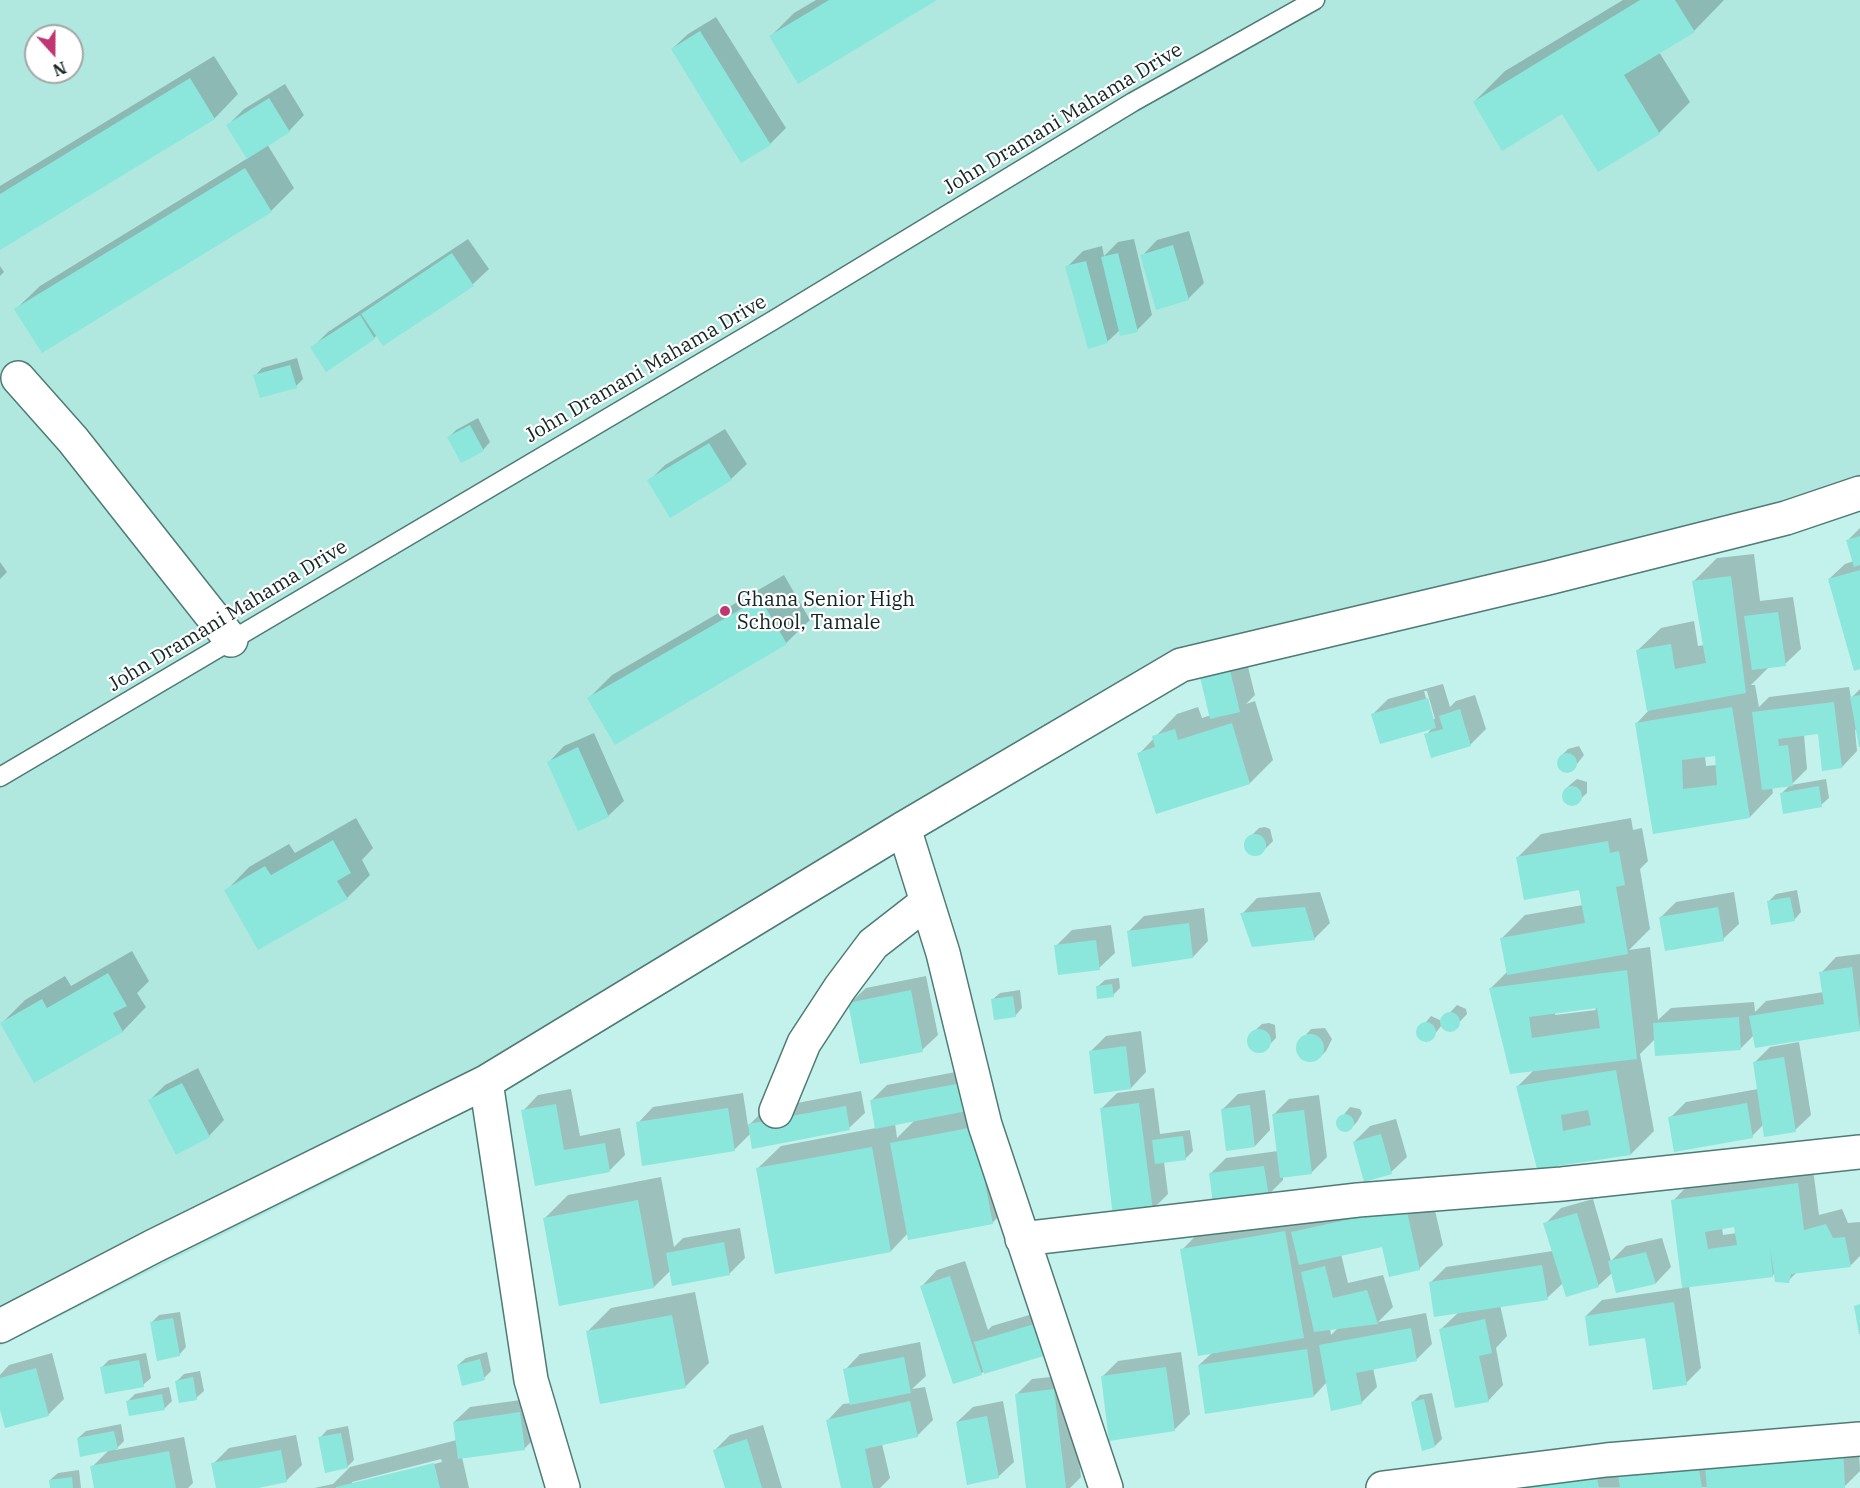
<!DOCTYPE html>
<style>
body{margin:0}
#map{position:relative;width:1860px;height:1488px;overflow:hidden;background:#c3f1eb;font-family:"IBM Plex Serif",serif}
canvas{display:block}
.north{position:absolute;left:24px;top:24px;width:60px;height:60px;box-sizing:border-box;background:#fff;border:2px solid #a1a8a7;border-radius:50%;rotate:159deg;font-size:16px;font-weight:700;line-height:24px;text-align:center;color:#142623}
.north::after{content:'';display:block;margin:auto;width:21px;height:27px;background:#bf3672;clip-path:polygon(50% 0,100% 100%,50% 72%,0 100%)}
</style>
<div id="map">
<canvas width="1860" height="1488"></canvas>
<div class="north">N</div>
</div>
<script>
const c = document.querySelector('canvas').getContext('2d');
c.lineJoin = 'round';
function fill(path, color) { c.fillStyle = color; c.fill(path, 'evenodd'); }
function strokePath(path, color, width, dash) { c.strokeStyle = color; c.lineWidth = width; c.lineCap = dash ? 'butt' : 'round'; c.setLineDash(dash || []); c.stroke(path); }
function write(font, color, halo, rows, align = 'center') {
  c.font = font + ' "IBM Plex Serif",serif'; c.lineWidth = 4.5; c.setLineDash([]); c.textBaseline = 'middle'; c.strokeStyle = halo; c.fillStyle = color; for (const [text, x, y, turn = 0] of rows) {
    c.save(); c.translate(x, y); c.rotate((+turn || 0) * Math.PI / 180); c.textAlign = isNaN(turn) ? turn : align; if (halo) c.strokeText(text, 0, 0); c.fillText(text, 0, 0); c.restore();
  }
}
fill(new Path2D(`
 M 0,0 L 1860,0 L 1860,497 L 1184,678 L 365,1164 L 0,1346 ZM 36,36 L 72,36 L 72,72 L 36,72 Z`), '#b0e8e0');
fill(new Path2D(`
 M 816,0 L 934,0 L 771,36 L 794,13 Z
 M 1623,0 L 1724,0 L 1694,31 L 1659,52 L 1690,102 L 1659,133 L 1598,170 L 1563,112 L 1474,102 L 1505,71 Z
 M 716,17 L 786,128 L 770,144 L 672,49 L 688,34 Z
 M 214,56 L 238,94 L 215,118 L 0,248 L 0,186 Z
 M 285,84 L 304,115 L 289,131 L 267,144 L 294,188 L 271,211 L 16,309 L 40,286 L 248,158 L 228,125 L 244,109 Z
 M 1189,231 L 1204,283 L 1188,299 L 1142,256 L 1157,240 Z
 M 468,239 L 489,269 L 473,284 L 383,344 L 377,335 L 374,338 L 312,348 L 328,332 Z
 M 1134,239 L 1152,315 L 1137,330 L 1120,330 L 1107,342 L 1067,267 L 1083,251 L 1102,246 L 1104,256 L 1118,242 Z
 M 0,266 L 4,272 L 0,276 Z
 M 297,358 L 303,379 L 296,386 L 255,376 L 262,368 Z
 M 478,418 L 490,442 L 483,450 L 449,437 L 456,430 Z
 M 725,429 L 747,464 L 731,479 L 649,481 L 665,465 Z
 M 1860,528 L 1860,668 L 1829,579 L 1845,564 L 1854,561 L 1848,540 Z
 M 1754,554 L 1760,601 L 1793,597 L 1801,649 L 1785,664 L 1768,668 L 1751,685 L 1755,685 L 1759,707 L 1769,697 L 1849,687 L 1851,698 L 1860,689 L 1860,745 L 1857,729 L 1855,730 L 1857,751 L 1842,767 L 1819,733 L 1804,735 L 1807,769 L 1791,785 L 1826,779 L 1829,798 L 1821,805 L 1782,793 L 1790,785 L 1772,787 L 1773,793 L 1750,817 L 1654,833 L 1636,724 L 1651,708 L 1637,651 L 1661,628 L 1694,621 L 1698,646 L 1705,645 L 1694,581 L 1717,558 ZM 1717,754 L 1717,765 L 1706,766 L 1705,756 Z
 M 0,562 L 7,572 L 0,579 Z
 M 784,575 L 810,620 L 786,643 L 589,698 L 612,675 Z
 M 1244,651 L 1255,695 L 1246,704 L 1255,701 L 1273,760 L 1250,783 L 1139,754 L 1177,714 L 1198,707 L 1202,718 L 1211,715 L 1200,674 Z
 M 1443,684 L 1450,707 L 1456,701 L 1475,695 L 1486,729 L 1470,745 L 1426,735 L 1433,727 L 1373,714 L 1388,699 ZM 1424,691 L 1427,691 L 1435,719 L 1432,719 Z
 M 594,733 L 624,801 L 608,816 L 549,762 L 564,746 Z
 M 1579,746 L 1584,755 L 1577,764 L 1569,772 L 1559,768 L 1560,757 L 1568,749 Z
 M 1577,779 L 1587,782 L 1587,793 L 1575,804 L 1565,801 L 1564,790 Z
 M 356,818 L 373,848 L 362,860 L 370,875 L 347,898 L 226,891 L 249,867 L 289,844 L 295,853 Z
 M 1631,818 L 1633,830 L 1642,828 L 1648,861 L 1640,869 L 1650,929 L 1629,950 L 1650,947 L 1658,1020 L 1671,1008 L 1754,1002 L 1755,1012 L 1766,1001 L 1824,992 L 1821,973 L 1836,957 L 1860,954 L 1860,1029 L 1756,1046 L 1754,1035 L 1740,1049 L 1656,1038 L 1640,1054 L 1654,1131 L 1631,1154 L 1538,1168 L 1518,1086 L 1534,1070 L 1491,988 L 1508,971 L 1502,938 L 1525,915 L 1583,905 L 1580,888 L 1518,857 L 1541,834 ZM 1595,1007 L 1596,1010 L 1555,1015 L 1555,1012 Z
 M 1265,827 L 1270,829 L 1273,841 L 1260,854 L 1249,853 L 1246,841 L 1259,828 Z
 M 1797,890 L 1801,912 L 1794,920 L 1769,901 L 1776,894 Z
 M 1320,892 L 1330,923 L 1314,939 L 1242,914 L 1257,898 Z
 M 1734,892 L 1739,924 L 1723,939 L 1661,917 L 1676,902 Z
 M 1204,908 L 1208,941 L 1193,957 L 1129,931 L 1144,916 Z
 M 1111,925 L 1115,953 L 1099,968 L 1056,946 L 1072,930 Z
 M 132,951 L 149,981 L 137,993 L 146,1007 L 123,1031 L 35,1081 L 2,1023 L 25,1000 L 65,976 L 71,986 Z
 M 926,976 L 938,1035 L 922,1050 L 850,1003 L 866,988 Z
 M 1119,978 L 1120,988 L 1113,995 L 1097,987 L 1105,980 Z
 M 1020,990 L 1022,1008 L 1015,1016 L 992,1000 L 1000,993 Z
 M 1457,1005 L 1466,1009 L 1467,1014 L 1452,1030 L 1442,1025 L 1429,1041 L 1424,1041 L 1417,1033 L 1431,1016 L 1442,1021 Z
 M 1269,1023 L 1275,1025 L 1276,1038 L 1263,1051 L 1251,1049 L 1248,1043 L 1249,1036 L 1262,1024 Z
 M 1325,1028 L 1332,1039 L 1326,1051 L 1318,1059 L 1304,1060 L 1297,1050 L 1304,1037 L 1311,1029 Z
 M 1141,1031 L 1146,1072 L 1131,1088 L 1090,1052 L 1106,1036 Z
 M 1799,1042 L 1811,1115 L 1795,1130 L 1764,1124 L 1752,1136 L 1670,1118 L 1686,1102 L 1758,1089 L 1754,1063 L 1770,1047 Z
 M 198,1068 L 224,1120 L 209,1136 L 150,1100 L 165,1085 Z
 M 977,1068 L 965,1111 L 997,1105 L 1015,1200 L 992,1223 L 908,1233 L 891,1251 L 757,1169 L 781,1146 L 876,1128 L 871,1101 L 887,1085 ZM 916,1119 L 897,1138 L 895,1123 Z
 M 1154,1088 L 1160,1134 L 1190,1130 L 1193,1151 L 1185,1159 L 1164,1162 L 1168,1194 L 1152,1210 L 1101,1109 L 1117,1093 Z
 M 571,1089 L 580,1136 L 620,1128 L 625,1155 L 610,1170 L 536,1184 L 523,1111 L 538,1095 Z
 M 1265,1090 L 1270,1130 L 1255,1146 L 1222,1110 L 1238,1094 Z
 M 861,1091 L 865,1113 L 849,1128 L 751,1133 L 734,1150 L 638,1123 L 653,1107 L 743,1093 L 748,1126 L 765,1109 Z
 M 1319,1095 L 1327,1157 L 1312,1172 L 1283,1176 L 1283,1180 L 1268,1195 L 1210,1174 L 1226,1158 L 1278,1151 L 1274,1114 L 1289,1099 Z
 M 1350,1107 L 1360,1109 L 1362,1113 L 1357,1122 L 1349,1130 L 1344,1131 L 1337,1123 Z
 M 1396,1119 L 1407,1157 L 1391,1172 L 1354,1142 L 1370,1126 Z
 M 1813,1169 L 1819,1215 L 1842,1209 L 1848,1223 L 1860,1222 L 1860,1256 L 1851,1265 L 1797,1272 L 1788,1281 L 1775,1273 L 1772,1276 L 1689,1286 L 1701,1368 L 1686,1383 L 1647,1336 L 1586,1316 L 1602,1300 L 1683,1288 L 1673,1201 L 1688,1185 ZM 1736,1225 L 1737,1233 L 1723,1235 L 1722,1228 Z
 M 661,1177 L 674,1247 L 683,1238 L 740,1228 L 745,1258 L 730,1273 L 671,1270 L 654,1287 L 545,1218 L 568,1195 Z
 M 1429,1184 L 1443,1245 L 1419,1269 L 1383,1245 L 1341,1254 L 1348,1283 L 1383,1275 L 1393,1307 L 1378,1322 L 1426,1313 L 1432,1344 L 1416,1360 L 1373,1368 L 1377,1387 L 1361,1403 L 1327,1382 L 1314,1396 L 1199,1365 L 1213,1352 L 1182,1250 L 1205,1226 ZM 1339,1327 L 1331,1335 L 1330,1328 Z
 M 1593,1199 L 1611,1261 L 1626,1246 L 1662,1238 L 1671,1267 L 1656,1283 L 1618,1291 L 1613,1272 L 1598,1286 L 1563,1283 L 1547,1298 L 1500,1305 L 1507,1336 L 1496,1348 L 1503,1385 L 1488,1401 L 1441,1329 L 1459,1312 L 1431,1282 L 1446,1267 L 1553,1251 L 1545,1224 L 1561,1208 Z
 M 965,1261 L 988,1330 L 992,1326 L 1053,1308 L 982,1373 L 954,1382 L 922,1286 L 937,1270 Z
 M 695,1292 L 709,1363 L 685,1387 L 588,1331 L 611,1308 Z
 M 180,1312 L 186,1347 L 179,1355 L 151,1323 L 159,1315 Z
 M 920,1342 L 926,1376 L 912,1389 L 925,1387 L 933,1420 L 917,1436 L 882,1444 L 890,1478 L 880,1488 L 842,1488 L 828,1420 L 843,1404 L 852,1403 L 845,1370 L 860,1354 Z
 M 487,1352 L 491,1371 L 484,1378 L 458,1365 L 466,1358 Z
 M 1181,1352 L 1190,1414 L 1174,1430 L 1102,1377 L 1118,1361 Z
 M 52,1353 L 64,1399 L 48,1415 L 0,1404 L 0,1375 L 9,1365 Z
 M 146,1353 L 151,1378 L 143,1385 L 101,1368 L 109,1360 Z
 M 200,1371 L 204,1391 L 196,1398 L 177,1381 L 184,1374 Z
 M 1069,1375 L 1081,1477 L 1070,1488 L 1028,1488 L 1016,1395 L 1032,1379 Z
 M 169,1387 L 172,1401 L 165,1408 L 128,1401 L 135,1394 Z
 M 1432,1393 L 1442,1439 L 1435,1446 L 1412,1403 L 1420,1395 Z
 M 535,1398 L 540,1433 L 524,1449 L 462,1457 L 469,1488 L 314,1488 L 333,1484 L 350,1467 L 457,1440 L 454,1422 L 470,1407 ZM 441,1459 L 442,1462 L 352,1485 L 352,1482 Z
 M 1003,1401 L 1014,1462 L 998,1477 L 957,1422 L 973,1407 Z
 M 121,1424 L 124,1441 L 115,1450 L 184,1437 L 193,1483 L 188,1488 L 96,1488 L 92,1467 L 109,1450 L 78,1438 L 86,1431 Z
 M 763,1425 L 782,1488 L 726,1488 L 714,1451 L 730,1435 Z
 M 348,1426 L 354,1460 L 347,1467 L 320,1438 L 327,1430 Z
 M 1858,1430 L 1860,1471 L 1844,1487 L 1483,1488 Z
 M 296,1435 L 302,1465 L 286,1481 L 250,1488 L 218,1488 L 213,1464 L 229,1448 Z
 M 79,1470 L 81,1488 L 51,1488 L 50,1480 L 58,1473 Z`), '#0003');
fill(new Path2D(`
 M 829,0 L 937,0 L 798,84 L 769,36 Z
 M 1640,0 L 1675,0 L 1695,32 L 1624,75 L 1660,134 L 1598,172 L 1562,114 L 1502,151 L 1473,102 Z
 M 700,31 L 771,145 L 741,163 L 671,49 Z
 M 190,78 L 215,119 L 0,250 L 0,194 Z
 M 269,98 L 290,132 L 247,159 L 226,125 Z
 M 245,168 L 272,212 L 42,353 L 14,309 Z
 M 1173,245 L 1189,300 L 1156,310 L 1140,255 Z
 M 452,253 L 474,286 L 383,346 L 361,314 Z
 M 1118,253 L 1138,332 L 1120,336 L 1101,257 Z
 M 1086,261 L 1108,343 L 1088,349 L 1065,266 Z
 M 360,315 L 375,339 L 326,372 L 310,347 Z
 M 290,365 L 297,388 L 260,398 L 253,375 Z
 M 470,425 L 484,451 L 461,463 L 447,437 Z
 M 709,443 L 732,480 L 670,518 L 647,480 Z
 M 1860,536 L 1860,565 L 1854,567 L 1846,540 Z
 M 1860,570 L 1860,669 L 1854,671 L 1828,579 Z
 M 1731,576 L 1746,693 L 1647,711 L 1636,650 L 1671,644 L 1675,669 L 1706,663 L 1692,581 Z
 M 760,598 L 787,644 L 615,745 L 587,698 Z
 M 1778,612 L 1786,666 L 1752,670 L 1744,616 Z
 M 1229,666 L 1240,712 L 1210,719 L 1199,673 Z
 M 1860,695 L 1860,747 L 1859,747 L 1850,697 Z
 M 1428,698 L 1436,728 L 1380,744 L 1371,714 Z
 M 1834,702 L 1842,768 L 1822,771 L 1818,734 L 1778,739 L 1779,746 L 1788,745 L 1793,786 L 1762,790 L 1752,712 Z
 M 1732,707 L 1750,818 L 1653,834 L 1635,723 ZM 1715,756 L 1717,785 L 1683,789 L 1682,760 Z
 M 1460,709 L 1471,746 L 1431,758 L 1424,734 L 1443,729 L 1439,716 Z
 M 1232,723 L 1250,784 L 1156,814 L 1137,753 L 1155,747 L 1152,736 L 1175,729 L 1178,740 Z
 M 578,747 L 609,817 L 578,831 L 547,762 Z
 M1557 763a10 10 0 1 1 20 0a10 10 0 1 1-20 0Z
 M1562 796a10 10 0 1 1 20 0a10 10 0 1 1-20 0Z
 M 1819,786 L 1822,807 L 1783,814 L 1780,793 Z
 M1244 845a11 11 0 1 1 22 0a11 11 0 1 1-22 0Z
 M 333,840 L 351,873 L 337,881 L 348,899 L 258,950 L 224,890 L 265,866 L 271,875 Z
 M 1608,841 L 1610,853 L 1619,851 L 1625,885 L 1616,887 L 1628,954 L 1507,975 L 1500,938 L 1585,923 L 1579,890 L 1524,900 L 1516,857 Z
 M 1790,897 L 1795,921 L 1771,925 L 1767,901 Z
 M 1305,907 L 1315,940 L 1252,947 L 1240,913 Z
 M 1718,907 L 1724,941 L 1665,951 L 1659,917 Z
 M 1189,923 L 1193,958 L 1132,967 L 1127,931 Z
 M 1096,940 L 1100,970 L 1058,975 L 1054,945 Z
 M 1852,967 L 1860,1031 L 1755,1048 L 1749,1016 L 1824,1004 L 1819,972 Z
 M 1627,970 L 1637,1059 L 1510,1074 L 1489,988 ZM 1597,1008 L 1600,1028 L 1532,1038 L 1529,1017 Z
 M 108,973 L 127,1006 L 113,1013 L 123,1032 L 34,1083 L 0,1023 L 42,999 L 47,1008 Z
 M 1112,984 L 1114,997 L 1097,999 L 1096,986 Z
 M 911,990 L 923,1052 L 860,1064 L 848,1003 Z
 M 1013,996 L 1016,1017 L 994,1020 L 991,999 Z
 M1440 1022a10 10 0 1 1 20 0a10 10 0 1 1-20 0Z
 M 1739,1017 L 1741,1050 L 1655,1056 L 1653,1023 Z
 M1416 1032a10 10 0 1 1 20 0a10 10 0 1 1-20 0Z
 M1247 1041a12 12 0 1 1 24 0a12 12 0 1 1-24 0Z
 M1296 1048a14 14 0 1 1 28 0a14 14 0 1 1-28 0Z
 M 1126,1046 L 1131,1089 L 1094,1094 L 1089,1051 Z
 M 1784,1057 L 1796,1132 L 1764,1137 L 1753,1062 Z
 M 1616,1070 L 1631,1155 L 1537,1169 L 1516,1086 ZM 1588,1110 L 1591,1125 L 1563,1131 L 1561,1115 Z
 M 182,1083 L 210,1137 L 176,1155 L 148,1100 Z
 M 962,1083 L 967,1111 L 875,1129 L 870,1100 Z
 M 1139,1103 L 1153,1211 L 1113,1216 L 1100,1108 Z
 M 1747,1103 L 1753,1138 L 1674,1152 L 1668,1117 Z
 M 556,1104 L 564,1150 L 605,1143 L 610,1172 L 535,1186 L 521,1110 Z
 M 1250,1105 L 1255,1147 L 1226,1151 L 1221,1109 Z
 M 846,1106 L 850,1130 L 752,1149 L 748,1124 Z
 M 728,1108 L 735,1151 L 642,1166 L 636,1122 Z
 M 1304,1110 L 1312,1174 L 1280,1178 L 1272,1114 Z
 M1336 1123a9 9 0 1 1 18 0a9 9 0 1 1-18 0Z
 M 974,1127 L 993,1224 L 908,1240 L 890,1143 Z
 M 1381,1134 L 1392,1174 L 1364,1182 L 1353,1142 Z
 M 1183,1136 L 1186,1160 L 1155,1164 L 1152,1140 Z
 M 872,1147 L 891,1252 L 775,1274 L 756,1168 Z
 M 1264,1166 L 1269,1197 L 1213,1204 L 1209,1173 Z
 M 1798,1183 L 1804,1230 L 1826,1224 L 1833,1238 L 1845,1237 L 1851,1267 L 1791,1274 L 1789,1283 L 1775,1282 L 1770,1246 L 1773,1277 L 1682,1288 L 1671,1200 ZM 1734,1227 L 1737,1245 L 1708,1249 L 1705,1232 Z
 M 638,1200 L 654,1288 L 559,1306 L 543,1218 Z
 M 1406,1207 L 1420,1270 L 1389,1277 L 1382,1247 L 1299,1265 L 1291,1232 Z
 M 1577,1213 L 1599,1287 L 1566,1297 L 1543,1223 Z
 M 1285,1231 L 1304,1338 L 1198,1356 L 1180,1249 Z
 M 724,1242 L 730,1275 L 672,1286 L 666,1253 Z
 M 1646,1252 L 1656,1284 L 1616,1293 L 1608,1261 Z
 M 1542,1265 L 1548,1300 L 1434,1317 L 1429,1282 Z
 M 1325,1266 L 1333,1298 L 1367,1290 L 1378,1324 L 1314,1332 L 1301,1272 Z
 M 950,1276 L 982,1375 L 953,1384 L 920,1286 Z
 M 1674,1302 L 1687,1385 L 1653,1390 L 1645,1338 L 1589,1346 L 1585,1316 Z
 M 1860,1304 L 1860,1334 L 1859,1334 L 1854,1306 Z
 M 672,1315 L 686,1388 L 600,1404 L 586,1331 Z
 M 173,1318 L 180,1356 L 157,1361 L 150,1322 Z
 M 1485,1319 L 1492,1353 L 1479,1356 L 1489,1402 L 1455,1408 L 1439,1329 Z
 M 1038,1323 L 1047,1355 L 984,1374 L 974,1342 Z
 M 1411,1328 L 1417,1361 L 1356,1373 L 1362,1404 L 1331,1411 L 1319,1345 Z
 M 1307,1349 L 1314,1397 L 1205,1414 L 1198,1365 Z
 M 904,1357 L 911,1393 L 850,1405 L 843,1369 Z
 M 480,1359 L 485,1380 L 462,1386 L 457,1365 Z
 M 139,1360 L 144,1387 L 105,1394 L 100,1367 Z
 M 1166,1367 L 1175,1431 L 1109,1441 L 1101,1376 Z
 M 36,1368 L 49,1416 L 5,1428 L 0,1410 L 0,1378 Z
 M 193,1377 L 197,1400 L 179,1403 L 175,1381 Z
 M 1054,1389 L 1066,1488 L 1026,1488 L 1015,1394 Z
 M 162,1394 L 165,1410 L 129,1416 L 126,1401 Z
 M 1424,1399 L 1435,1447 L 1422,1451 L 1411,1402 Z
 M 910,1401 L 918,1437 L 865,1449 L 873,1488 L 841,1488 L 826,1420 Z
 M 520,1412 L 525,1450 L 458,1459 L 453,1422 Z
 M 987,1416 L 999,1478 L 967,1485 L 956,1422 Z
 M 114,1431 L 118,1449 L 80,1457 L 77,1438 Z
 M 341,1433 L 348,1468 L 325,1473 L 318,1437 Z
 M 747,1439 L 762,1488 L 725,1488 L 713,1450 Z
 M 1843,1445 L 1845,1488 L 1707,1488 L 1704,1456 Z
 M 281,1450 L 287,1482 L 258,1488 L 216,1488 L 211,1463 Z
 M 169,1451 L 176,1488 L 94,1488 L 90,1466 Z
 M 434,1463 L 440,1488 L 336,1488 L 336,1487 Z
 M 1698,1463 L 1702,1488 L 1620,1488 L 1618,1474 Z
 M 1595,1467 L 1599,1488 L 1493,1488 Z
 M 72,1477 L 73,1488 L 50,1488 L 49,1480 Z`), '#8be6db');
const service = new Path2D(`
 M 0,777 L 772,321 L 1133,102 L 1315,0`);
const minor = new Path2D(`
 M 18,378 L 73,440 L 231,640
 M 904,828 L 943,953 L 985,1125 L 1106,1488
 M 486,1082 L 531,1380 L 563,1488
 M 776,1111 L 804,1043 L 840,988 L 873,944 L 927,902
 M 1022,1239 L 1358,1200 L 1562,1184 L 1860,1152
 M 0,1326 L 154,1246 L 486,1082 L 904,828 L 1181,665 L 1548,578 L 1786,518 L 1860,493
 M 1383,1488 L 1606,1460 L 1860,1439`);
strokePath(service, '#4f7a75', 21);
strokePath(minor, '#4f7a75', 36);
strokePath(service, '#fff', 18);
strokePath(minor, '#fff', 33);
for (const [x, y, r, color] of [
 [725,611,6,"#bf3672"]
]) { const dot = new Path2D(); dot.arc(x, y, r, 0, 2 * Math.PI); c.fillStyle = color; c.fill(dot); strokePath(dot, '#fff', 2); }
write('20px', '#142623', '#fff', [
 ["John Dramani Mahama Drive",1063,119,-31],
 ["John Dramani Mahama Drive",646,369,-30],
 ["John Dramani Mahama Drive",228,616,-31]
]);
write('20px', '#142623', '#fff', [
 ["Ghana Senior High",737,600],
 ["School, Tamale",737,623]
], 'left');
</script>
